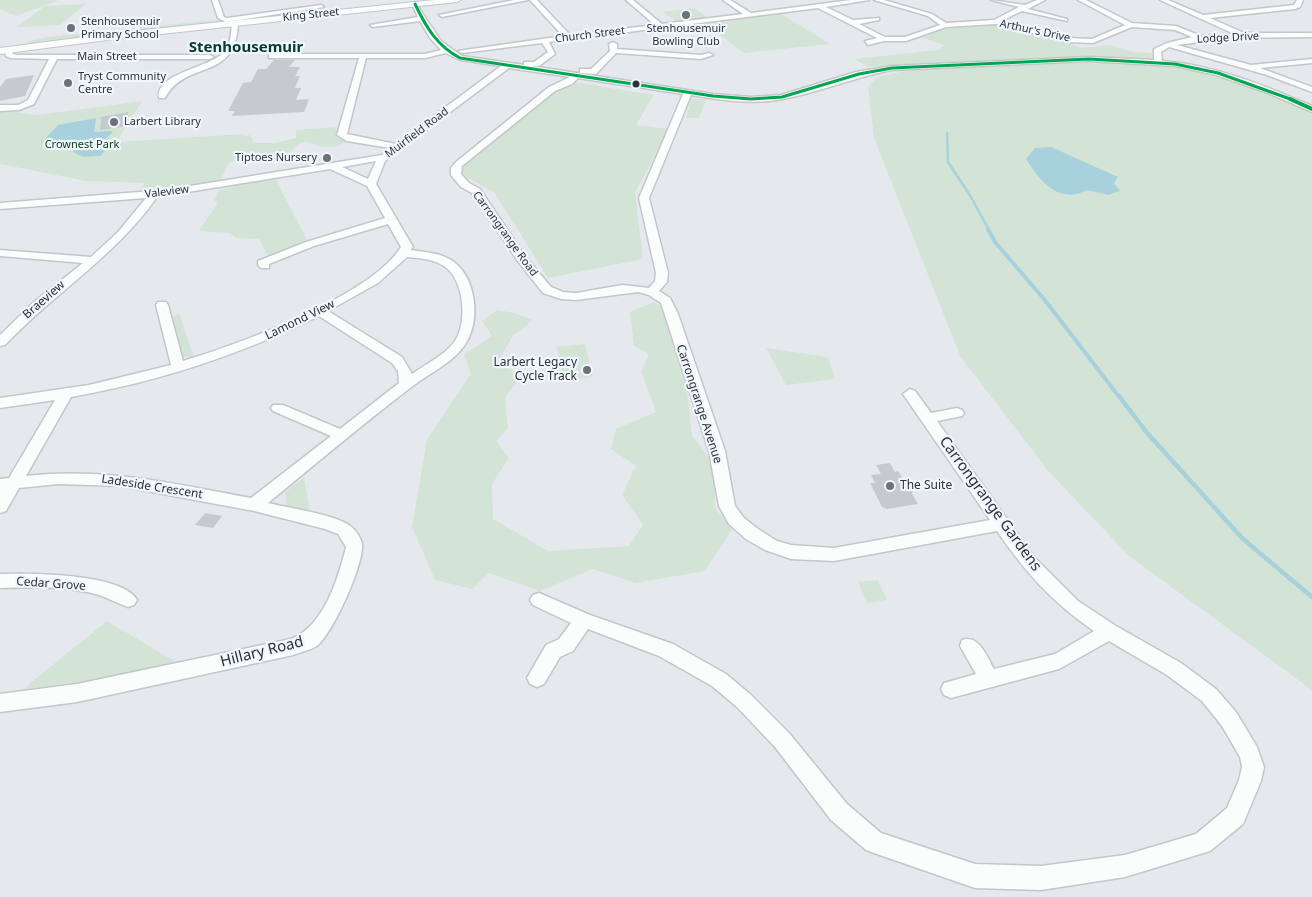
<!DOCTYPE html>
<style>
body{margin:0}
canvas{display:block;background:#e5e9ee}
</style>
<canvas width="1312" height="897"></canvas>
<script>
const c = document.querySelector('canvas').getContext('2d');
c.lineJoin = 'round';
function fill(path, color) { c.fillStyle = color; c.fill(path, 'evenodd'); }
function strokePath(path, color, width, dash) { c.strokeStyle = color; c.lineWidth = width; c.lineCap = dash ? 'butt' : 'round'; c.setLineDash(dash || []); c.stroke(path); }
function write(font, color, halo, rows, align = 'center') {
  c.font = font + ' "Noto Sans",sans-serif'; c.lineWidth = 4.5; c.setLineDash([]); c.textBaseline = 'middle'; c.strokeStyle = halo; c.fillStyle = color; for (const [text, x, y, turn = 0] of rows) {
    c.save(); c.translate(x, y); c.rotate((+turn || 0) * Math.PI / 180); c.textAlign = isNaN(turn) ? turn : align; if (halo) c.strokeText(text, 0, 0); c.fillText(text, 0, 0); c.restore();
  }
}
fill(new Path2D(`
 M 0,0 L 59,0 L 16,16 L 0,9 Z
 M 86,4 L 60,25 L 17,27 L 45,6 Z
 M 694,8 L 709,18 L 677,22 L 663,12 Z
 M 313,9 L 317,9 L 311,13 L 29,44 L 26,42 L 48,37 L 215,20 L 232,21 Z
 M 780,13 L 830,44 L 744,53 L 703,23 Z
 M 994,24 L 1064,40 L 1080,48 L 1110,45 L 1133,52 L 1152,53 L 1151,58 L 1021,59 L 868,67 L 854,59 L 938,50 L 944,45 L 920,37 L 950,27 Z
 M 1106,61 C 1125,62 1144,62 1163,64 C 1216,71 1264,92 1312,113 L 1312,690 L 1129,556 L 1049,472 L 960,356 L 874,138 L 868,87 L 877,77 L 905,71 L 1005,64 Z
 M 573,82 L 654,95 L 636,125 L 669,129 L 635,193 L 643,259 L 548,278 L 494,192 L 464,176 L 462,170 L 467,162 L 556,90 Z
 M 691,99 L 706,99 L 699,118 L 686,118 Z
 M 142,101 L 117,142 L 244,134 L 243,136 L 250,135 L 254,143 L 275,143 L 296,138 L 296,130 L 336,127 L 336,137 L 347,142 C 342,144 336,147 331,147 C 309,149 309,129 286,157 L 240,159 L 229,163 L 219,183 L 139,192 L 145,183 L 86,181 L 0,164 L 0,111 C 13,110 24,114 38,115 Z
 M 276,180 L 307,240 L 268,256 L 259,239 L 236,238 L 229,233 L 199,231 L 217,204 L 217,201 L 214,201 L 219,190 L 250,182 Z
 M 654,302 L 664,308 L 685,371 L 692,436 L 714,464 L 715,508 L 732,529 L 705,571 L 636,583 L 593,569 L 540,591 L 489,573 L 472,589 L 435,580 L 412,527 L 427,439 L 471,374 L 464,354 L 492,336 L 482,321 L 497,310 L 515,313 L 533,320 L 513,336 L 499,359 L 520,377 L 505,398 L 508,428 L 496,441 L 509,458 L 492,484 L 493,519 L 548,551 L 629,546 L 643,525 L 622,495 L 636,466 L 611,449 L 616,429 L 656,412 L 641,371 L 649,354 L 634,346 L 630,312 Z
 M 179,313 L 194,357 L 183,357 L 172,318 Z
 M 585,344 L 593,377 L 563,381 L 557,347 Z
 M 766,348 L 828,357 L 835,379 L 786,385 Z
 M 304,477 L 310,511 L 286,505 L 285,492 Z
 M 878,580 L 887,600 L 867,603 L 858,582 Z
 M 107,621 L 176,662 L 88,681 L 26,689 L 29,684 Z`), '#d3e4d7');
fill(new Path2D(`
 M 96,118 L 94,132 L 113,131 L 108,137 L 92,147 L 105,151 L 100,156 L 83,157 L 73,152 L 77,147 L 55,148 L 42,142 L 58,125 Z
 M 1051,147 L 1118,177 L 1114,183 L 1120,191 L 1108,195 L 1087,190 C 1059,205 1040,181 1026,159 L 1035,148 Z`), '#a7d1dc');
strokePath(new Path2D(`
 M 947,133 L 948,162 L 971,197 L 989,230`), '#a7d1dc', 2.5);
strokePath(new Path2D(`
 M 988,229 L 995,242 L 1044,299 L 1120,398`), '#a7d1dc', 4);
strokePath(new Path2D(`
 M 1119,396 L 1148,434 L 1243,539 L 1312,597`), '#a7d1dc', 4.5);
fill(new Path2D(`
 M 274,60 L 295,60 L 289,67 L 300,67 L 295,76 L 300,76 L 295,88 L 301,88 L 296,100 L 309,99 L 304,112 L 232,116 L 235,111 L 228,111 L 243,83 L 251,82 L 258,69 L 266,69 Z
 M 34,75 L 25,96 L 0,101 L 0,87 L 6,79 Z
 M 128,112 L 128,126 L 100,130 L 101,117 Z
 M 890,463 L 895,472 L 898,471 L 907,485 L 914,489 L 912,494 L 918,504 L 887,509 L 882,507 L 870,483 L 875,483 L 871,475 L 881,474 L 876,465 Z
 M 205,513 L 222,516 L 213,528 L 195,525 Z`), '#c6c9cd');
const minor = new Path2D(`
 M 212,0 L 218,0 L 224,17 L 227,18 L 321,5 L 324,7 L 226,22 L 218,18 Z
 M 514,0 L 528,0 L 442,17 L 439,15 Z
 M 530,0 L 537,0 L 570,35 L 655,25 L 626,0 L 633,0 L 662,24 L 743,14 L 723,0 L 730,0 L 751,13 L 851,0 L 869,0 L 826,7 L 853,20 L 879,18 L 879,20 L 859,24 L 885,37 L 905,37 L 940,25 L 928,16 L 874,0 L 884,0 L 932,14 L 946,23 L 994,20 L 1019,7 L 991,0 L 1025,5 L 1037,0 L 1045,0 L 1028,9 L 1067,19 L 1067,21 L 1022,11 L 1001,21 L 1068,38 L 1092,39 L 1125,25 L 1078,0 L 1086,0 L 1132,23 L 1176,26 L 1201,36 L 1234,34 L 1160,0 L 1168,0 L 1203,15 L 1294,5 L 1297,0 L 1303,0 L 1300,7 L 1295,9 L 1210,18 L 1244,33 L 1312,33 L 1312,37 L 1231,38 L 1177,45 L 1251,65 L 1312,59 L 1312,63 L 1260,68 L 1312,87 L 1312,92 L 1267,75 L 1169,47 L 1161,52 L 1162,61 C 1214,65 1264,85 1312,106 L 1312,112 L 1268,93 L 1216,75 L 1175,66 L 1089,61 L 892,70 C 855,77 820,92 783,99 C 754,105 720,100 691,95 L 649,198 L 668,273 L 667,282 L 659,291 L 670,298 L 678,314 L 725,451 L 735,506 L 744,518 L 758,529 L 777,541 L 791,545 L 834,548 L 990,520 L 903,394 L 910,389 L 915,391 L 931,413 L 957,408 L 962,410 L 964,413 L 962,416 L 937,421 L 1035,558 L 1078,601 L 1116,626 L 1181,663 L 1216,689 L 1236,712 L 1257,747 L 1264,767 L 1261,781 L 1243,824 L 1210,851 L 1125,877 L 1041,890 L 975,888 L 874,853 L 866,850 L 831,820 L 775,747 L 737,707 L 712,686 L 659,656 L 588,629 L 573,651 L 560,657 L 544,684 L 537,687 L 530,684 L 527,678 L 546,645 L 559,639 L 571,623 L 533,605 L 530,600 L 533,595 L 539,593 L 590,615 L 673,644 L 726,674 L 751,695 L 789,733 L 847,804 L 881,833 L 975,864 L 1041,866 L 1125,855 L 1196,834 L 1227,808 L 1239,780 L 1242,767 L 1240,757 L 1222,726 L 1202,701 L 1167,675 L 1109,641 L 1059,669 L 951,698 L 944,695 L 941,689 L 944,683 L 976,674 L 960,646 L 962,640 C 979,634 987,657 994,669 L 1055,654 L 1094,631 C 1053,603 1025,572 997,531 L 834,561 L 791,559 L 765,550 L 746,539 L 729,524 L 719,506 L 709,451 L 661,303 L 649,295 L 638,292 L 576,300 L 561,299 L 543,293 L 517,260 L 472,193 L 461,187 L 451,175 L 451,168 L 456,162 L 549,87 L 570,77 L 509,68 L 385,161 L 376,184 L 413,247 L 410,250 C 425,252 442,253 454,262 C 477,280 481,323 464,346 C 451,364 428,374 410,388 C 362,425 315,464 268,503 C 289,508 332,514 349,525 C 356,530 363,540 362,548 C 361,570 334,630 318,645 C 312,650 300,652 293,655 L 77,702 L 0,712 L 0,694 L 77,684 L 291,639 C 324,626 338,579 346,547 L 338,534 L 325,529 L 254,511 L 120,486 L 58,484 L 19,488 L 6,511 L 0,513 L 0,479 L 9,478 L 55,400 L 0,408 L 0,398 L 89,385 L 171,365 L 156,305 L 158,302 L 166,302 L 168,305 L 183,361 C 239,344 371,296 401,247 L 388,224 L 314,246 L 269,264 L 269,268 L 261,268 L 258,265 L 258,261 L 306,242 L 385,218 L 367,186 L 330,169 L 157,197 C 116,256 54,293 5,345 L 0,346 L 0,335 L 34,302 L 83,263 L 0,256 L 0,250 L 91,257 L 118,232 L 146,198 L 0,209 L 0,203 L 165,190 L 382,155 L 390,148 L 347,141 L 337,135 L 359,58 L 269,58 L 269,54 L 425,54 L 441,50 L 430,38 L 420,21 L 373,27 L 370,25 L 418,17 L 412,4 L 415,2 L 441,41 L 462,56 L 524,65 L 524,62 L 534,62 L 548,52 L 542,43 L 462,53 L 458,51 L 563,36 ZM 818,8 L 877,38 L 865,41 L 868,45 L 884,41 L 906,41 L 946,27 L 996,24 L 1068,42 L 1093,43 L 1132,27 L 1175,30 L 1192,37 L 1167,43 L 1154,49 L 1154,60 L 1089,57 L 892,66 L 856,72 L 781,95 L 751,97 L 713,94 L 531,66 L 539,66 L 555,54 L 549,42 ZM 446,53 L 460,60 L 501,66 L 396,144 L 347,134 L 366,58 L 425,58 ZM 578,78 L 683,94 L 639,198 L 656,273 L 655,281 L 649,288 L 623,285 L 576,293 L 563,292 L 551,287 L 525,256 L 480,189 L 469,183 L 461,174 L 462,166 L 555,91 L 572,84 ZM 376,161 L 368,179 L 342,167 ZM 407,257 C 419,258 433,259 444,266 C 464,279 468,322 455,341 C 445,355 426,364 412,374 L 402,357 L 328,311 L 378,283 ZM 319,316 L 392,363 L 398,371 L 399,383 L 340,429 L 283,405 L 273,405 L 271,408 L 273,411 L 331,436 L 251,498 C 174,484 105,467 26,476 L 71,397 C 157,382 240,355 319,316 Z
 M 235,21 L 238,23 C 236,83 187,58 165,98 L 159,98 C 155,72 213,68 226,50 C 231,42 231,32 232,23 Z
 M 613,42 L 617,44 L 617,49 L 701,55 L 709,53 L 713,55 L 701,59 L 616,53 L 596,74 L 580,73 L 580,69 L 591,69 L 610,51 L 609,44 Z
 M 4,48 L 10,48 L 13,54 L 16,55 L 210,55 L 214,57 L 210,59 L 57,59 L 34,104 L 19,110 L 0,111 L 0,105 L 18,105 L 28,100 L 49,59 L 10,58 L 6,56 Z
 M 0,574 C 28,573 123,573 137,600 L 134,605 L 128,607 C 118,604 109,598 99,595 C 67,586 33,587 0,588 Z`);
const major = new Path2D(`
 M 434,0 L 461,0 L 457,2 L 115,39 L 0,54 L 0,48 L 115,33 Z`);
strokePath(minor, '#c3c6ca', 3);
strokePath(major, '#c3c6ca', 2);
fill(minor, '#fbfcfc');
fill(major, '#fbfcfc');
strokePath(new Path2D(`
 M 415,4 C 426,27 437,46 460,58 L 713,96 L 751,99 L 782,97 L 859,74 L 892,68 L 1089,59 L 1175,64 L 1218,73 L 1293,100`), '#00a651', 3);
strokePath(new Path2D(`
 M 1290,99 L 1312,109`), '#00a651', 4);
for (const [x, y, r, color] of [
 [686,15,5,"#6e7176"],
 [71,28,5,"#6e7176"],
 [68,83,5,"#6e7176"],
 [636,84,4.5,"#2e3135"],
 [114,122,5,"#6e7176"],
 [327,158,5,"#6e7176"],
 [587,370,5,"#6e7176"],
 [890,486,5,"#6e7176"]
]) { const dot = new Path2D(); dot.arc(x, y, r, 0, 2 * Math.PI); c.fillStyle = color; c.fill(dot); strokePath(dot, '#f0f6fd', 2); }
write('11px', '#2e3135', '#f0f6fd', [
 ["King Street",311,15,-6],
 ["Arthur's Drive",1035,31,12],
 ["Church Street",590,35,-7],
 ["Lodge Drive",1228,38,-3],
 ["Main Street",107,57],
 ["Muirfield Road",417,133,-37],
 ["Valeview",167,192,-7],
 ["Carrongrange Road",505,234,54]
]);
write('11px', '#2e3135', '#f0f6fd', [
 ["Stenhousemuir",81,22],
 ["Primary School",81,35],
 ["Stenhousemuir",686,29,"center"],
 ["Bowling Club",686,42,"center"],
 ["Tryst Community",78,77],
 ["Centre",78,90],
 ["Larbert Library",124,122],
 ["Tiptoes Nursery",317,158,"right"]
], 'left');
write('11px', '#0f4214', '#f0f6fd', [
 ["Crownest Park",82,145]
]);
write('12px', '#2e3135', '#f0f6fd', [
 ["Braeview",44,300,-41],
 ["Lamond View",300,320,-26],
 ["Carrongrange Avenue",699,404,72],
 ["Ladeside Crescent",152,487,9],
 ["Cedar Grove",51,584,4]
]);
write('12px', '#2e3135', '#f0f6fd', [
 ["Larbert Legacy",577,363],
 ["Cycle Track",577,377],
 ["The Suite",900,486,"left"]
], 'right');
write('bold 15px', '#083a29', '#f0f6fd', [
 ["Stenhousemuir",246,48]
]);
write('15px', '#2e3135', '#f0f6fd', [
 ["Carrongrange Gardens",990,504,54],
 ["Hillary Road",262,652,-14]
]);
</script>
